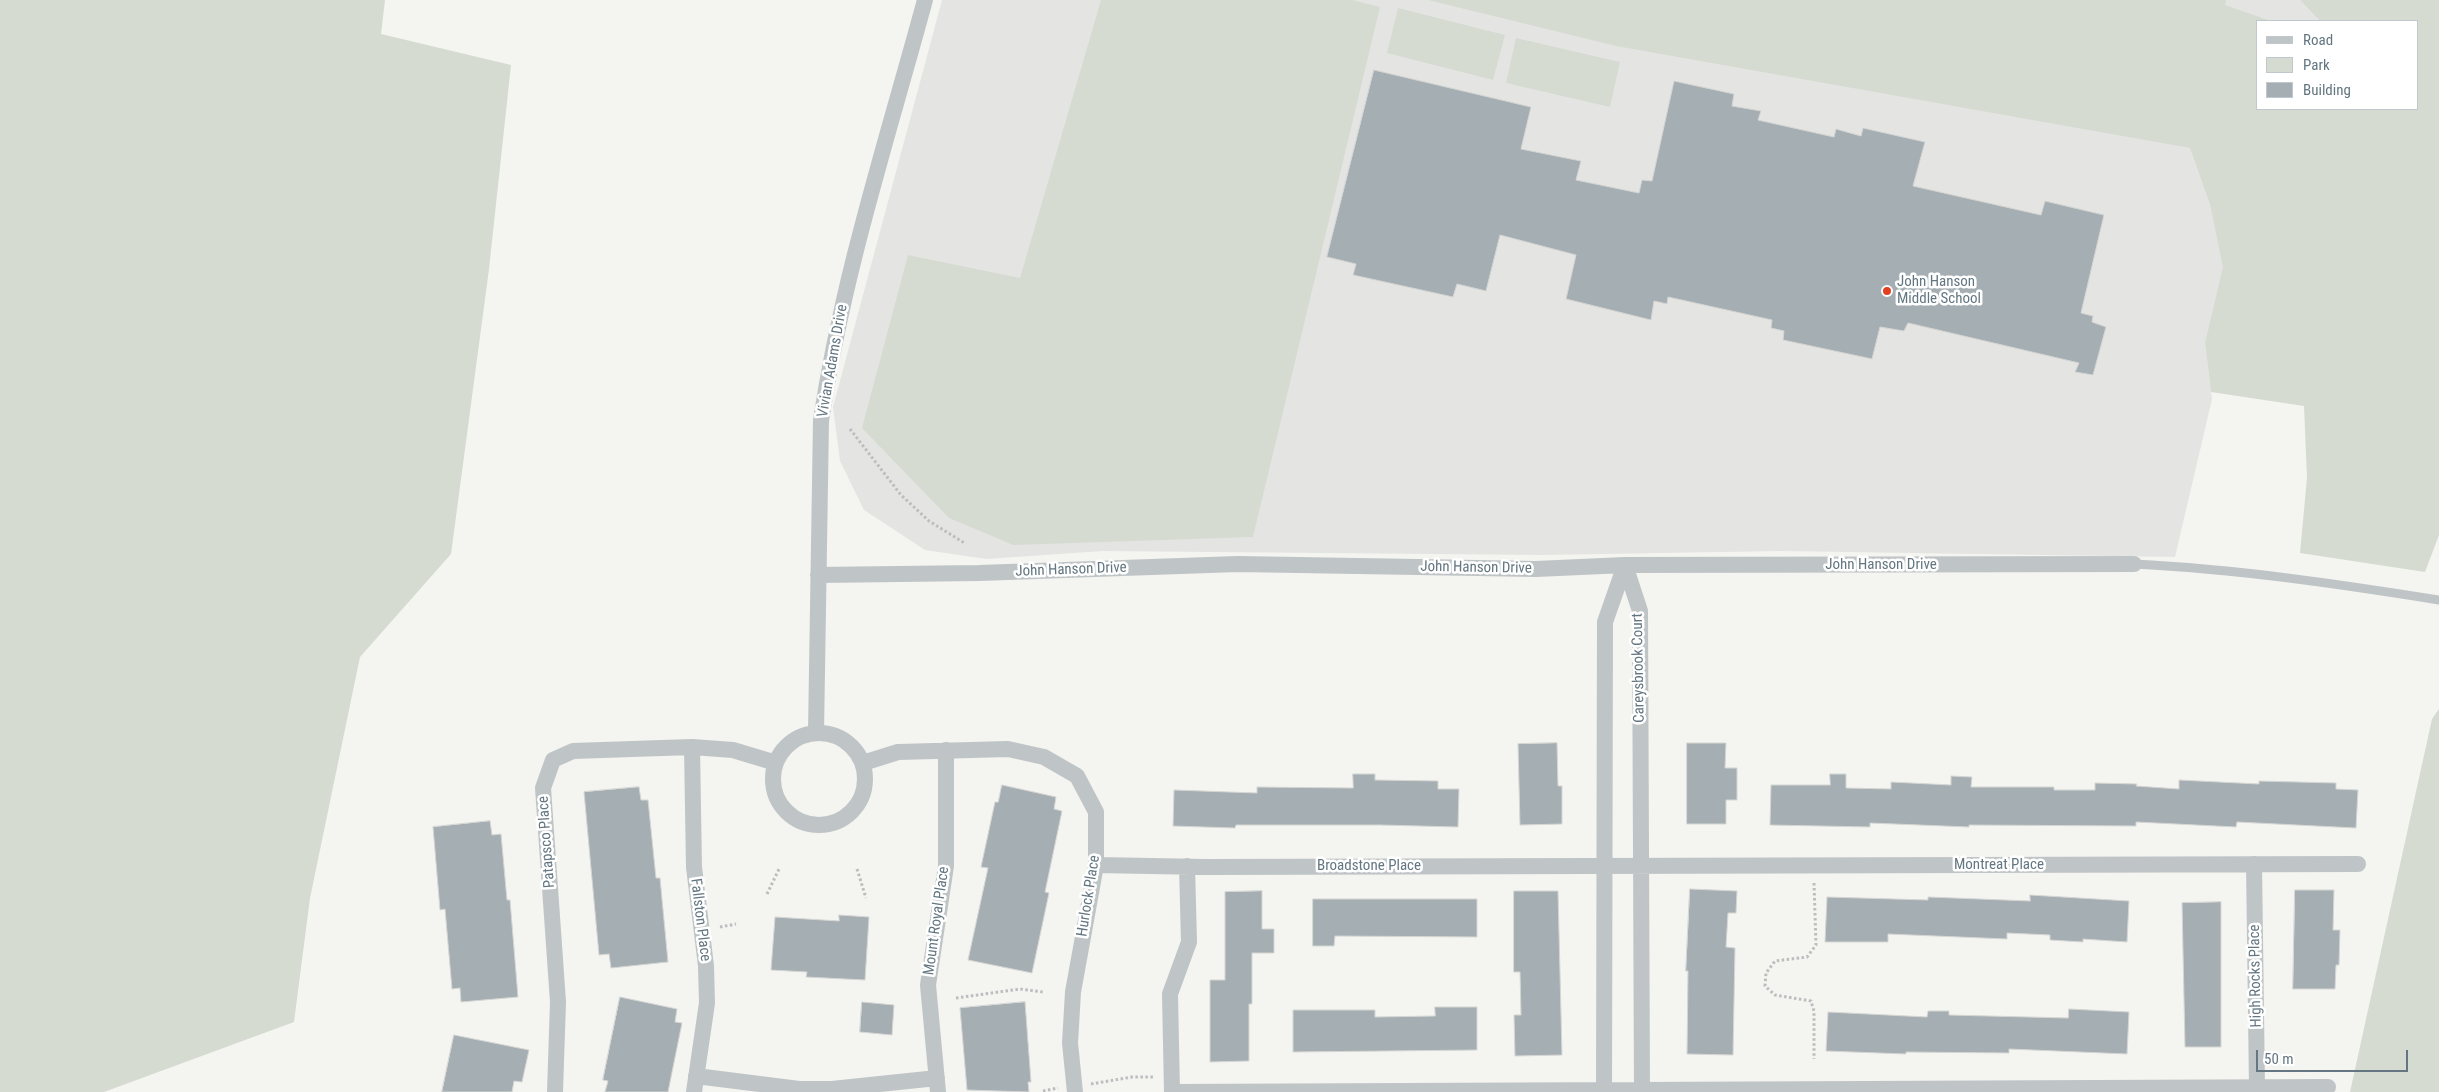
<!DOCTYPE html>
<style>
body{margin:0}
#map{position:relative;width:2439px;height:1092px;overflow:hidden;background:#f4f4f0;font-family:"Roboto Condensed",sans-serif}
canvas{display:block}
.legend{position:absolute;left:2256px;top:20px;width:162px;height:90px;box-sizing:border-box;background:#fff;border:1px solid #c1c8cd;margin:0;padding:6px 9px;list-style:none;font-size:15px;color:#637681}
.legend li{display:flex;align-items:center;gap:10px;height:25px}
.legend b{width:25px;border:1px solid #c1c8cd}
.scale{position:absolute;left:2256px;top:1050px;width:152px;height:22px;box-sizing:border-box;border:2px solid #637681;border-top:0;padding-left:6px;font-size:15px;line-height:18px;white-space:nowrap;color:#637681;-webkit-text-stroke:4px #fff;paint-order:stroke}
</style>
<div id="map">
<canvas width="2439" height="1092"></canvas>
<ul class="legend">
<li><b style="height:6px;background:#bfc4c6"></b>Road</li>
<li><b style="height:14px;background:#d5dbd1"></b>Park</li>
<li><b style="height:14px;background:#a5afb3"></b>Building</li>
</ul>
<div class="scale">50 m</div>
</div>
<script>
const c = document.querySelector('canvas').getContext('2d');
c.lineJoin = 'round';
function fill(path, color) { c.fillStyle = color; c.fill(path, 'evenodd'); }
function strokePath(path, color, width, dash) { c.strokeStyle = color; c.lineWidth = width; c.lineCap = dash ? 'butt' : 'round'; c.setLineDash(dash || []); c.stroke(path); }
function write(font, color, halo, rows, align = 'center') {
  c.font = font + ' "Roboto Condensed",sans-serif'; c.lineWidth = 5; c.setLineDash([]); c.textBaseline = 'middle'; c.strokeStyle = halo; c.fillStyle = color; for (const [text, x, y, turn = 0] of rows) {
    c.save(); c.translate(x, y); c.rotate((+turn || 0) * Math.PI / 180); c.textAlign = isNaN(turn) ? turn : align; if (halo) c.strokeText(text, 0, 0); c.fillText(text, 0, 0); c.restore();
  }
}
fill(new Path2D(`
 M 942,0 L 2300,0 L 2320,21 L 2258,21 L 2258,109 L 2364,109 L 2205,343 L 2212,399 L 2175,557 L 1782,551 L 1543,555 L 1103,551 L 986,559 L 925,550 L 864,510 L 840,461 L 833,407 Z`), '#e4e5e3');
fill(new Path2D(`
 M 0,0 L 385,0 L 381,34 L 511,65 L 489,269 L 451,554 L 360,657 L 310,898 L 294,1022 L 104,1092 L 0,1092 Z
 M 1101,0 L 1352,0 L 1380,7 L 1253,537 L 1013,545 L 949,518 L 862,428 L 908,255 L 1020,278 Z
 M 1428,0 L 2226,0 L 2225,5 L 2271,21 L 2258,21 L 2258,109 L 2418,109 L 2418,21 L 2320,21 L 2300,0 L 2439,0 L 2439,535 L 2425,572 L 2300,553 L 2307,478 L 2304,406 L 2211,392 L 2205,343 L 2223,267 L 2210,204 L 2190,148 L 1616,46 Z
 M 1398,8 L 1505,35 L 1493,80 L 1387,53 Z
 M 1516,38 L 1620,62 L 1610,107 L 1506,83 Z
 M 2439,709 L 2439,1092 L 2350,1092 L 2432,719 Z`), '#d5dbd1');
const building = new Path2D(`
 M 1374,70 L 1531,107 L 1521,149 L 1581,161 L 1576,180 L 1639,193 L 1642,180 L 1652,181 L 1674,81 L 1734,94 L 1732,106 L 1761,111 L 1758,120 L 1834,137 L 1836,129 L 1861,136 L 1863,128 L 1925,142 L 1913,186 L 2041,215 L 2045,201 L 2104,215 L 2081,313 L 2093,316 L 2092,322 L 2106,327 L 2093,375 L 2075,372 L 2079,363 L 1908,323 L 1904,331 L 1880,327 L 1872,359 L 1783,340 L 1784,331 L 1771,328 L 1772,320 L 1668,297 L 1667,304 L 1654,301 L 1651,320 L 1566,299 L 1576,255 L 1500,235 L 1486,291 L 1457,284 L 1453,297 L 1353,275 L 1356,264 L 1327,257 Z
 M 1557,743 L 1558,786 L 1562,786 L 1562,824 L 1520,825 L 1518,744 Z
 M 1687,743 L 1726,743 L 1725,768 L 1737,768 L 1737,800 L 1726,800 L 1726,824 L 1687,824 Z
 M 1353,774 L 1375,774 L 1375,780 L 1438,781 L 1438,789 L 1459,789 L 1458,827 L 1381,825 L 1236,825 L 1235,828 L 1173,826 L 1174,790 L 1257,793 L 1257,787 L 1353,788 Z
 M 1830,774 L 1846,774 L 1846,788 L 1891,789 L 1891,782 L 1951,785 L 1951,776 L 1972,777 L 1971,787 L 2054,787 L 2054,790 L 2095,790 L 2095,783 L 2137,784 L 2136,786 L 2179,789 L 2179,780 L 2259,784 L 2259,781 L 2336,783 L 2336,789 L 2358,790 L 2356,828 L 2237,822 L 2236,827 L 2136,822 L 2136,826 L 1969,825 L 1969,827 L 1870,823 L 1870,827 L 1770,825 L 1771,785 L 1830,785 Z
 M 1002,785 L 1056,797 L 1054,809 L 1062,811 L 1045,892 L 1049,893 L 1032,973 L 968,960 L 988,868 L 981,867 L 995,802 L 998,802 Z
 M 639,787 L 641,800 L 648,800 L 656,878 L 660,878 L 668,962 L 611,968 L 609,954 L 599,955 L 584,792 Z
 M 490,821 L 492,835 L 501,834 L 507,900 L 510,900 L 518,997 L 461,1002 L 460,988 L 452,989 L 445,909 L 440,910 L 433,827 Z
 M 1690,889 L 1737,891 L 1736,913 L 1728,913 L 1726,947 L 1735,948 L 1733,1055 L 1687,1054 L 1688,971 L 1686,971 Z
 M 2295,890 L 2334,890 L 2333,930 L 2340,930 L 2339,965 L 2336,965 L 2335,989 L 2293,989 Z
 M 1262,891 L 1262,929 L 1274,929 L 1274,953 L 1252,953 L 1252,1004 L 1249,1004 L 1249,1061 L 1210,1062 L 1210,980 L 1225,980 L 1225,892 Z
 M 1514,891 L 1558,891 L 1562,1055 L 1515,1056 L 1514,1015 L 1521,1015 L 1520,972 L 1514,972 Z
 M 2030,895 L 2129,901 L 2127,942 L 2083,939 L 2083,942 L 2050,940 L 2050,935 L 2007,933 L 2007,939 L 1888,934 L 1888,942 L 1825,942 L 1827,897 L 1928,900 L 1928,897 L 2030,901 Z
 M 1313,899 L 1477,899 L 1477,937 L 1335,936 L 1334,946 L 1313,946 Z
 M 2221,902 L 2221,1047 L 2185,1047 L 2182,903 Z
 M 839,915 L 869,917 L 865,980 L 806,977 L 807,972 L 771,970 L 775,917 L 839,921 Z
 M 620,997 L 677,1009 L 675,1022 L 682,1023 L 668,1092 L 605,1092 L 608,1081 L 603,1080 Z
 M 862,1002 L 894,1005 L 892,1035 L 860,1032 Z
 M 1025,1002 L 1031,1082 L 1028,1082 L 1029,1092 L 967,1090 L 960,1008 Z
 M 1435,1007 L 1477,1007 L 1477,1050 L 1293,1052 L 1293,1010 L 1375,1010 L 1375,1017 L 1435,1016 Z
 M 2069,1009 L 2129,1012 L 2127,1054 L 2009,1049 L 2009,1053 L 1906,1052 L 1906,1054 L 1826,1051 L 1828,1012 L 1927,1017 L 1928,1011 L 1949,1011 L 1949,1015 L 2068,1018 Z
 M 454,1035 L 529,1050 L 522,1082 L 514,1081 L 512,1092 L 442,1092 Z`);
fill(building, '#a5afb3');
strokePath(building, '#d5d5d3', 1);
strokePath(new Path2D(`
 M 850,429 L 901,495 L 929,521 L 966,544
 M 857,869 L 866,898
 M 1814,883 L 1816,945 L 1807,957 L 1775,961 L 1766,973 L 1765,986 L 1775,995 L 1811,1001 L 1814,1011 L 1814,1059
 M 767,894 L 780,867
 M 720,927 L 736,924
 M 956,998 L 1020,989 L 1043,992
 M 1091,1084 L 1132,1077 L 1154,1077
 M 1043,1091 L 1058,1088`), '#bbbdbf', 3, [2.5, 2.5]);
strokePath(new Path2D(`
 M 2134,564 C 2237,569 2338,584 2439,600`), '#bfc4c6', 9);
strokePath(new Path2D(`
 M 818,575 L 979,573 L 1238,564 L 1536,569 L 1625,565 L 2134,564
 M773 779a46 46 0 1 1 92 0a46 46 0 1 1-92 0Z
 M 816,733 L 821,421 C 842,278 887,140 925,0
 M 692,747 L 694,867 L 706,966 L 707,1003 L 694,1092
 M 863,763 L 898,752 L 1008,749 L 1044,757 L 1077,776 L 1096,812 L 1096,865 L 1073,992 L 1070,1043 L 1075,1092
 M 2254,864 L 2257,1087
 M 1096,865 L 1205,867 L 2358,864
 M 696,1076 L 799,1089 L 832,1089 L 937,1078
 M 555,1092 L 558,1002 L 543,788 L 553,760 L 573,751 L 692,747 L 733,750 L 776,763
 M 938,1092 L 928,985 L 946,866 L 946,750
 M 1172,1092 L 2328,1087
 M 1172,1092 L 1170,994 L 1189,942 L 1187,866
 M 1604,1092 L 1605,622 L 1625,565 L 1640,611 L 1642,1092`), '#bfc4c6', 16);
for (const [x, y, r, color] of [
 [1887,291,5,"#e14023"]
]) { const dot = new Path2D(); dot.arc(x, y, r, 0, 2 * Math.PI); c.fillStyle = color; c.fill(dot); strokePath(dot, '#fff', 2); }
write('15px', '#637681', '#fff', [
 ["John Hanson",1897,282],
 ["Middle School",1897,299]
], 'left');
write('15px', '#637681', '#fff', [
 ["Vivian Adams Drive",833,361,-80],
 ["John Hanson Drive",1881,565],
 ["John Hanson Drive",1476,568,1],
 ["John Hanson Drive",1071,570,-2],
 ["Careysbrook Court",1639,668,-91],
 ["Patapsco Place",547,842,-94],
 ["Montreat Place",1999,865],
 ["Broadstone Place",1369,866],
 ["Hurlock Place",1089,896,-81],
 ["Fallston Place",700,920,83],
 ["Mount Royal Place",937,921,-82],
 ["High Rocks Place",2256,976,-91]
]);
</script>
